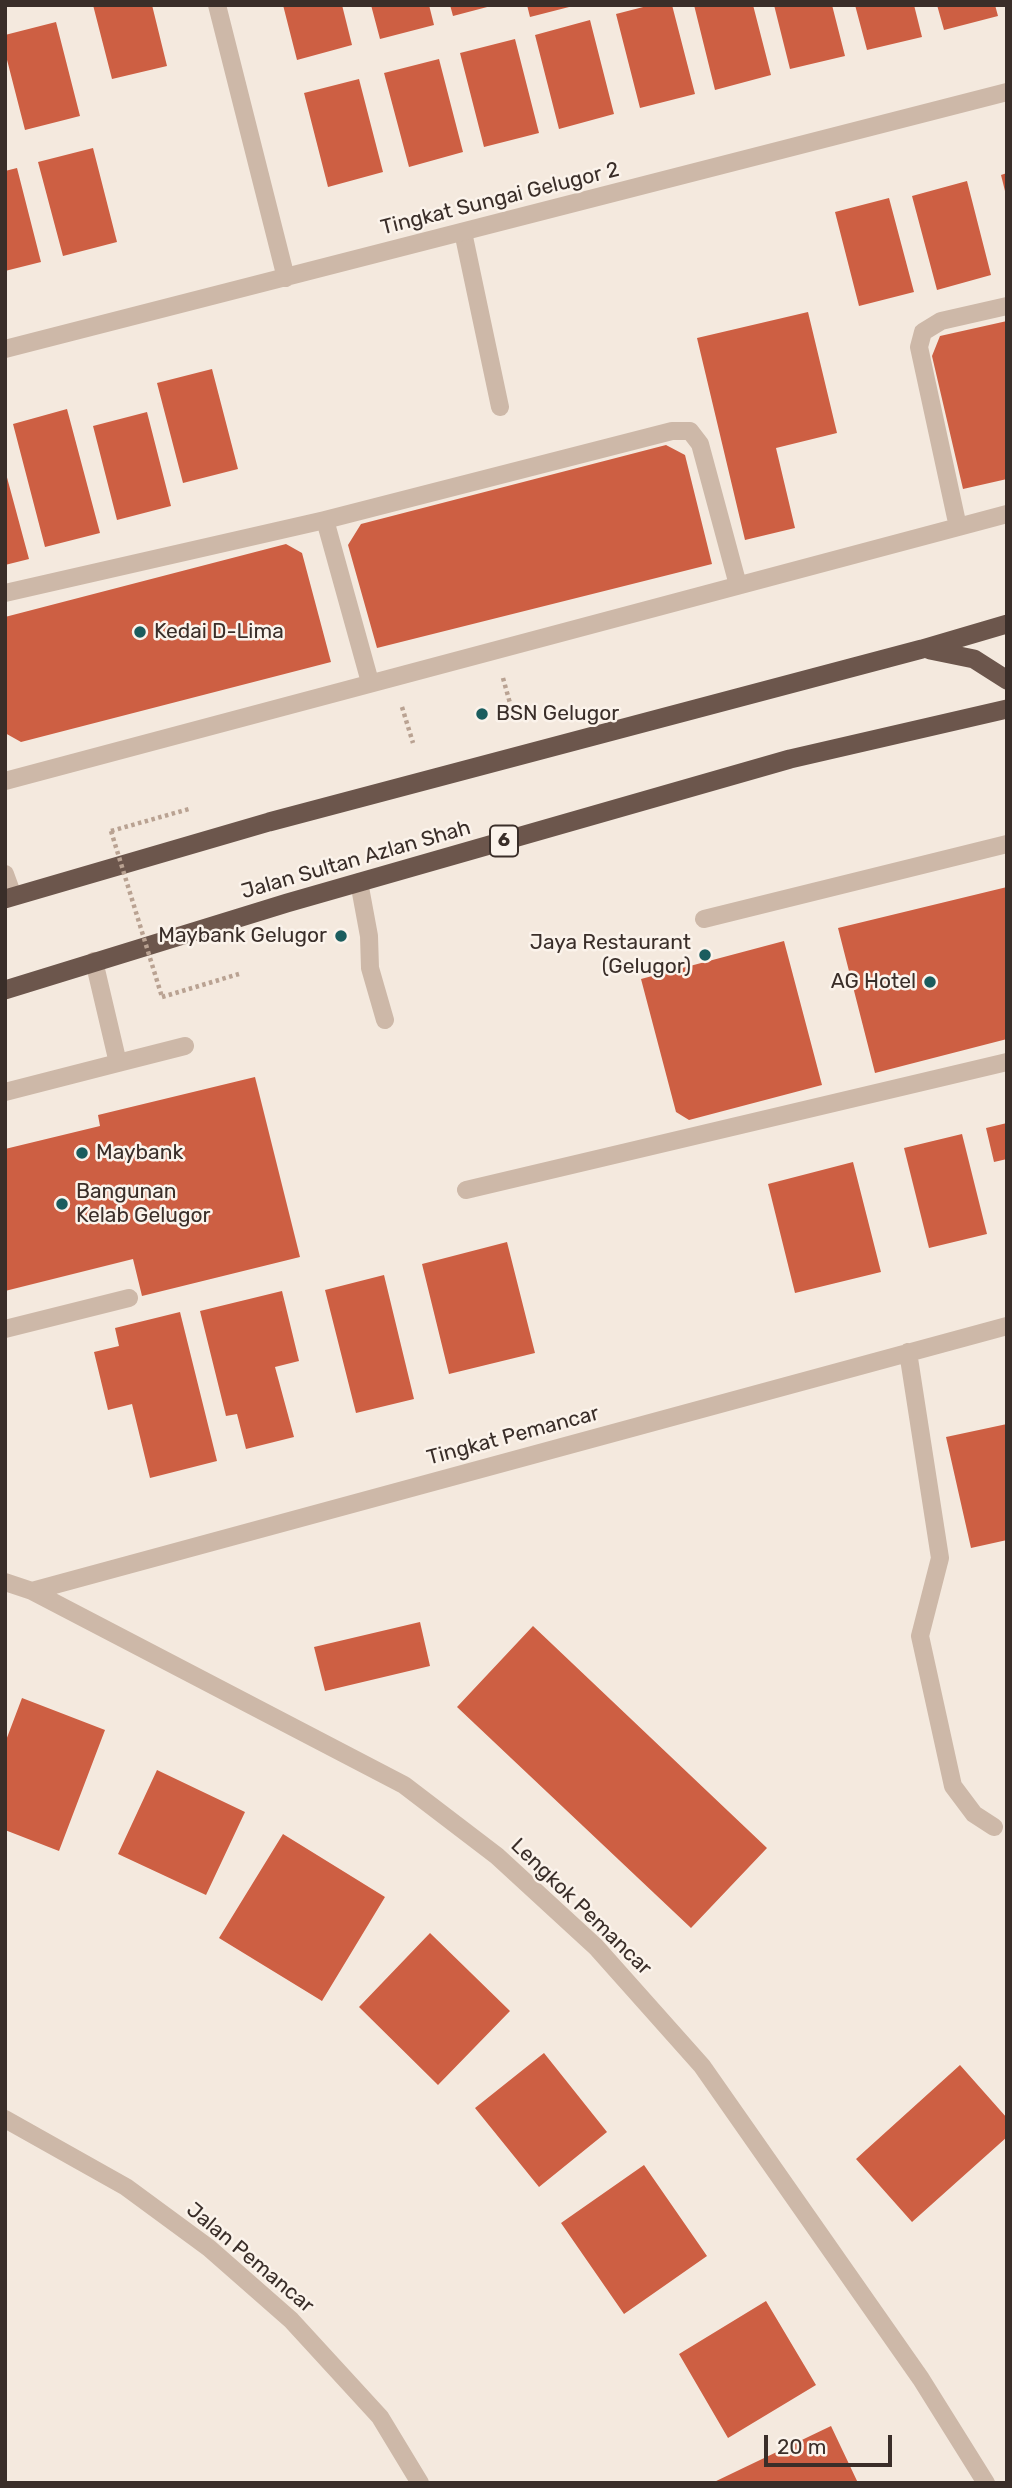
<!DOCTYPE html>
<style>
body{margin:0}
#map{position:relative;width:1012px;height:2488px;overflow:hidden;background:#f4e9de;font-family:Rubik,sans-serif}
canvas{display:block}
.frame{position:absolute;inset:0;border:7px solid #3a2e29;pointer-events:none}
.scale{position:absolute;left:764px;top:2435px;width:128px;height:32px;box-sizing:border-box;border:4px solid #3a2e29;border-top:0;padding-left:9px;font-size:21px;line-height:24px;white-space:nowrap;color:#3a2e29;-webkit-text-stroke:5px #fbf3eb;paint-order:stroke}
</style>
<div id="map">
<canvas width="1012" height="2488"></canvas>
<div class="frame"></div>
<div class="scale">20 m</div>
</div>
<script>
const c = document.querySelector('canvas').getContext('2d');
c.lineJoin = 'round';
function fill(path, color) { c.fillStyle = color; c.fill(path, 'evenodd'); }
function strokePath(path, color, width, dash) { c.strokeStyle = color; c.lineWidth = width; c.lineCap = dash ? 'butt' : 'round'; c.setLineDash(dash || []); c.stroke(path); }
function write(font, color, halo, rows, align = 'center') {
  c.font = font + ' Rubik,sans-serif'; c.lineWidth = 5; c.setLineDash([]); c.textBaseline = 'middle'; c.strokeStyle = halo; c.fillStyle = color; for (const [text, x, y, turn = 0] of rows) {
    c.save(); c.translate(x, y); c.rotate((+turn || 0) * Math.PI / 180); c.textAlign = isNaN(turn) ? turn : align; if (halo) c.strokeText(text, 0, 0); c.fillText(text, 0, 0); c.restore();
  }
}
fill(new Path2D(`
 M 93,5 L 152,5 L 167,66 L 112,79 Z
 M 283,5 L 342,5 L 352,45 L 297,60 Z
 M 371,5 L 429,5 L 434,25 L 380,39 Z
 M 450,5 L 491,5 L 491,6 L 453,16 Z
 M 527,5 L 573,5 L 573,6 L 530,17 Z
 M 651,5 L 672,5 L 695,94 L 640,108 L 616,14 Z
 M 694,5 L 753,5 L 771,75 L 715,90 Z
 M 774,5 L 832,5 L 845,56 L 790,69 Z
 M 855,5 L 914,5 L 922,37 L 867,50 Z
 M 937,5 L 995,5 L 998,16 L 944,30 Z
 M 590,20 L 614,114 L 559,129 L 535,35 Z
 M 56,22 L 80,116 L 25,130 L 5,52 L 5,35 Z
 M 515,39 L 539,133 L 484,147 L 460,53 Z
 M 439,59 L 463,152 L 409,167 L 384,73 Z
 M 359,79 L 383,172 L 328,187 L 304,93 Z
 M 93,148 L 117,242 L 63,256 L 38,162 Z
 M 17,168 L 41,262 L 5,271 L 5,171 Z
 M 1007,173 L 1007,195 L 1006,195 L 1001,175 Z
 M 967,181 L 991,275 L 937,290 L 912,196 Z
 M 889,198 L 914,292 L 859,306 L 835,212 Z
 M 808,312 L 837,433 L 776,448 L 795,528 L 745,540 L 697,338 Z
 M 1007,321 L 1007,479 L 963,489 L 932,356 L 940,336 Z
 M 212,369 L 238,469 L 183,483 L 157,383 Z
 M 67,409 L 100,533 L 45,547 L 13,424 Z
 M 147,412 L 171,506 L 117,520 L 93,426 Z
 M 666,445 L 685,455 L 712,564 L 377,648 L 348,545 L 361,524 Z
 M 5,470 L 29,559 L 5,565 Z
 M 286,544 L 302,553 L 331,662 L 21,742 L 5,733 L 5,617 Z
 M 1007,887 L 1007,1039 L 875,1073 L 838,928 Z
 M 784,941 L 822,1085 L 689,1120 L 676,1112 L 641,979 Z
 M 255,1077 L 300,1257 L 142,1296 L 133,1259 L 5,1291 L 5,1149 L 100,1126 L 98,1115 Z
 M 1007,1123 L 1007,1159 L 994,1162 L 986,1128 Z
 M 962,1134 L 987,1234 L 929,1248 L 904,1148 Z
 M 853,1162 L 881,1272 L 795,1293 L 768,1184 Z
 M 507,1242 L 535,1353 L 449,1374 L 422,1264 Z
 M 384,1275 L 414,1399 L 356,1413 L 325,1290 Z
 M 282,1291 L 299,1361 L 275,1367 L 294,1437 L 246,1449 L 237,1414 L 226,1416 L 200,1311 Z
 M 180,1312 L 217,1461 L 150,1478 L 132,1404 L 108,1410 L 94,1352 L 119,1346 L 115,1328 Z
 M 1007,1424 L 1007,1540 L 971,1548 L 946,1437 Z
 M 420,1622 L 430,1666 L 325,1691 L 314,1647 Z
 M 533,1626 L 767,1848 L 691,1928 L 457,1707 Z
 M 22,1698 L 105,1730 L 59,1851 L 5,1830 L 5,1743 Z
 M 157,1770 L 245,1812 L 206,1895 L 118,1854 Z
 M 283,1834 L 385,1897 L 322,2001 L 219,1938 Z
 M 430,1933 L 510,2011 L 438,2085 L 359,2007 Z
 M 544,2053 L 607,2132 L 539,2187 L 475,2108 Z
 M 960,2065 L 1007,2118 L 1007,2137 L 912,2222 L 856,2159 Z
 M 644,2165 L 707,2256 L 624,2314 L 561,2223 Z
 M 766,2301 L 816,2385 L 728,2438 L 679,2354 Z
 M 831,2426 L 858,2483 L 712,2483 Z`), '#cd5f43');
strokePath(new Path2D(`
 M 503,678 L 513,714
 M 402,707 L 413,743
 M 111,831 L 189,809
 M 162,997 L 239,974`), '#b9a292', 4.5, [3.5, 3.5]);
strokePath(new Path2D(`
 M 463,232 L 500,407
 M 325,520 L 370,682
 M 958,527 L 919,347 L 923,332 L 941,321 L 1007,306
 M 5,593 L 325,520 L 672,431 L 690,431 L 700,444 L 738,585
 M 5,781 L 1007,514
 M 359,882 L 369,936 L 370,968 L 385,1020
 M 704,919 L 1007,844
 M 466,1190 L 1007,1062
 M 5,1329 L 129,1298`), '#cdb8a8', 18);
strokePath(new Path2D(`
 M 217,5 L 286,278
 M 5,349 L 1007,92
 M 5,874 L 13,896
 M 118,1063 L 185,1046
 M 5,1092 L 118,1063 L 94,961
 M 908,1352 L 940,1558 L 920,1636 L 953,1786 L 974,1814 L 994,1827
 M 5,1582 L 32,1591 L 404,1785 L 497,1856 L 596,1947 L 702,2066 L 921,2379 L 986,2483
 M 32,1591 L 1007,1326
 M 5,2119 L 126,2187 L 209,2248 L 291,2320 L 380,2417 L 420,2483`), '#cdb8a8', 18);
strokePath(new Path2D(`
 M 930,650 L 974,659 L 1007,680
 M 5,899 L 269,822 L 922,649 L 1007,624
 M 5,990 L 287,903 L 790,759 L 1007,709`), '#6c564c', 19);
strokePath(new Path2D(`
 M 111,831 L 162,997`), '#b9a292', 4.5, [3.5, 3.5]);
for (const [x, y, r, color] of [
 [140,632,7,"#1b5d5e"],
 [482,714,7,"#1b5d5e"],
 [341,936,7,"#1b5d5e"],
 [705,955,7,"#1b5d5e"],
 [930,982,7,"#1b5d5e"],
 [82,1153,7,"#1b5d5e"],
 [62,1204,7,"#1b5d5e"]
]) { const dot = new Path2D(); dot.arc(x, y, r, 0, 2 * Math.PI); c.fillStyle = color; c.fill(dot); strokePath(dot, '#fbf3eb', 2.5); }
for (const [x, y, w] of [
 [504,841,28]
]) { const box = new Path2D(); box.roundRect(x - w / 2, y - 15.5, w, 31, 5); c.fillStyle = '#fbf3eb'; c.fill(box); strokePath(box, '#3a2e29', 2); }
write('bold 19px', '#3a2e29', null, [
 ["6",504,841]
]);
write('21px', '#3a2e29', '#fbf3eb', [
 ["Tingkat Sungai Gelugor 2",500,199,-14],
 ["Jalan Sultan Azlan Shah",356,860,-16],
 ["Tingkat Pemancar",513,1436,-15],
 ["Lengkok Pemancar",581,1907,44],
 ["Jalan Pemancar",250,2258,40]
]);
write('21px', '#3a2e29', '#fbf3eb', [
 ["Kedai D-Lima",154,632],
 ["BSN Gelugor",496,714],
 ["Maybank Gelugor",327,936,"right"],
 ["Jaya Restaurant",691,943,"right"],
 ["(Gelugor)",691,967,"right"],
 ["AG Hotel",916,982,"right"],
 ["Maybank",96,1153],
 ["Bangunan",76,1192],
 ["Kelab Gelugor",76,1216]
], 'left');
</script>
